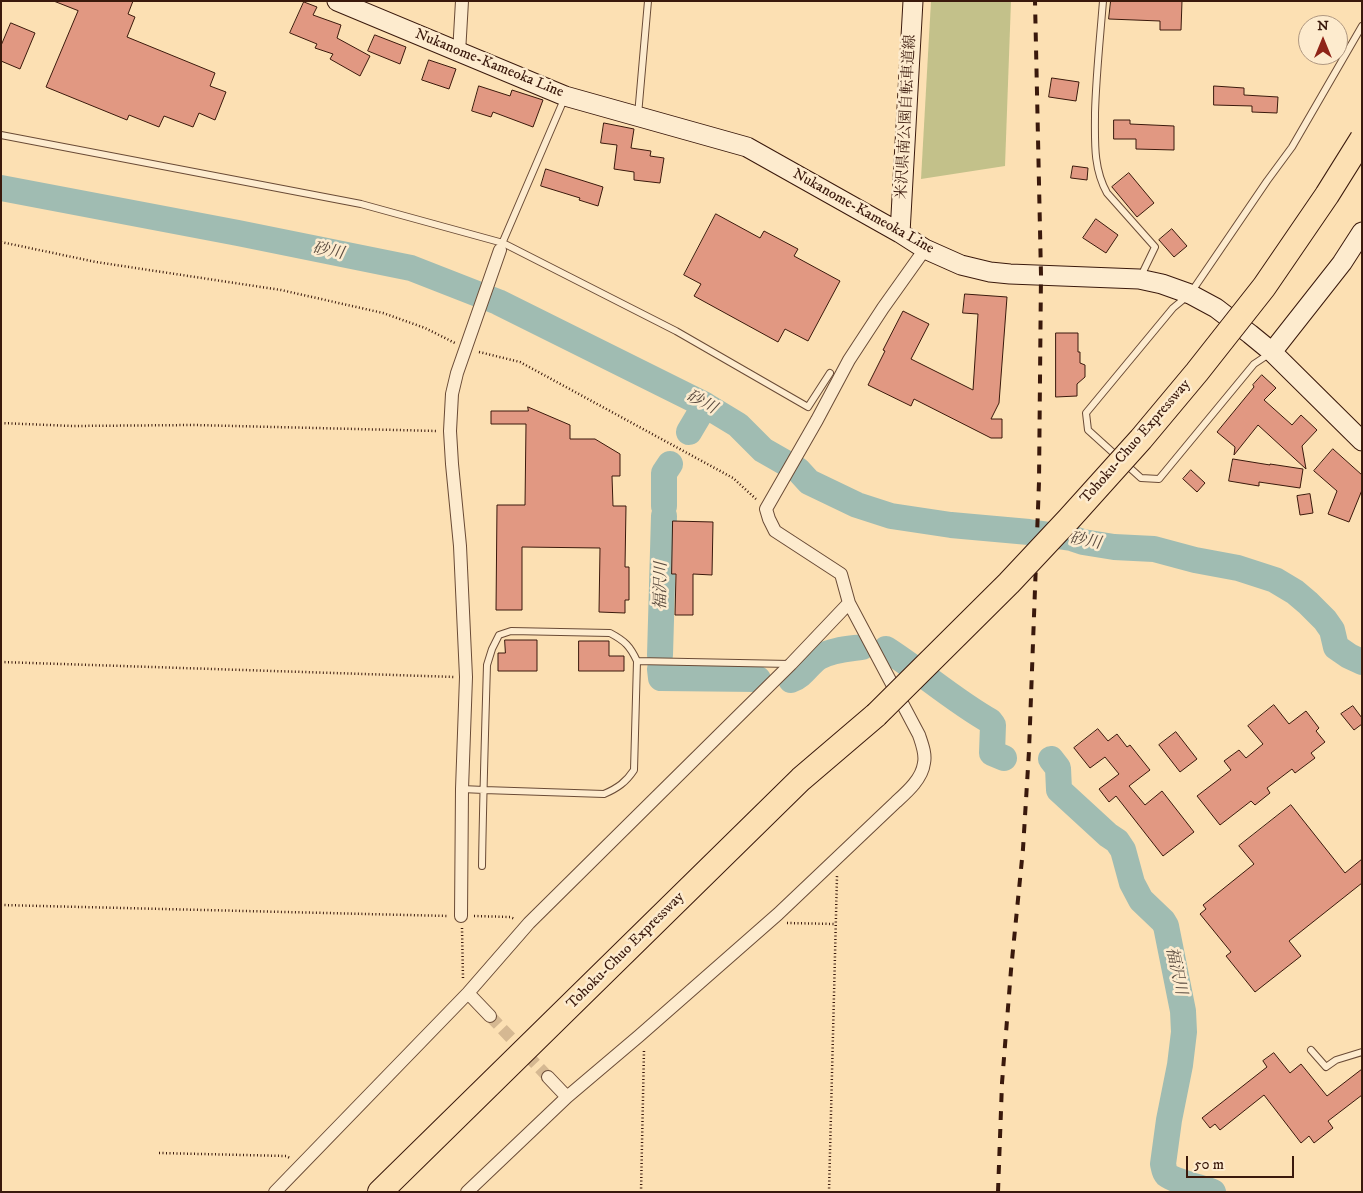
<!DOCTYPE html>
<meta charset="utf-8">
<style>
body{margin:0}
#map{position:relative;width:1363px;height:1193px;overflow:hidden;background:#fce0b3;font-family:"IM FELL DW Pica",serif}
canvas{display:block}
.frame{position:absolute;inset:0;border:2px solid #3a190c;pointer-events:none}
.north{position:absolute;left:1298px;top:15px;width:50px;height:50px;box-sizing:border-box;background:#fdebce;border:1px solid #af9780;border-radius:50%;rotate:0deg;font-size:14px;font-weight:700;line-height:20px;text-align:center;color:#3a190c}
.north::after{content:'';display:block;margin:auto;width:18px;height:22px;background:#8f2418;clip-path:polygon(50% 0,100% 100%,50% 72%,0 100%)}
.scale{position:absolute;left:1186px;top:1156px;width:108px;height:22px;box-sizing:border-box;border:2px solid #3a190c;border-top:0;padding-left:6px;font-size:15px;line-height:18px;white-space:nowrap;color:#3a190c;-webkit-text-stroke:4px #fdebce;paint-order:stroke}
</style>
<div id="map">
<canvas width="1363" height="1193"></canvas>
<div class="frame"></div>
<div class="north">N</div>
<div class="scale">50 m</div>
</div>
<script>
const c = document.querySelector('canvas').getContext('2d');
c.lineJoin = 'round';
function fill(path, color) { c.fillStyle = color; c.fill(path, 'evenodd'); }
function strokePath(path, color, width, dash) { c.strokeStyle = color; c.lineWidth = width; c.lineCap = dash ? 'butt' : 'round'; c.setLineDash(dash || []); c.stroke(path); }
function write(font, color, halo, rows, align = 'center') {
  c.font = font + ' "IM FELL DW Pica","Noto Serif JP",serif'; c.lineWidth = 5; c.setLineDash([]); c.textBaseline = 'middle'; c.strokeStyle = halo; c.fillStyle = color; for (const [text, x, y, turn = 0] of rows) {
    c.save(); c.translate(x, y); c.rotate((+turn || 0) * Math.PI / 180); c.textAlign = isNaN(turn) ? turn : align; if (halo) c.strokeText(text, 0, 0); c.fillText(text, 0, 0); c.restore();
  }
}
fill(new Path2D(`
 M 931,1 L 1011,1 L 1005,166 L 921,179 Z`), '#c3c18a');
strokePath(new Path2D(`
 M 1,188 L 238,233 L 411,268 L 498,302 L 705,405 L 738,425 L 763,450 L 798,470 L 809,482 L 857,505 L 891,516 L 951,525 L 1029,532 L 1071,538 L 1083,542 L 1114,547 L 1154,549 L 1195,560 L 1238,568 L 1275,580 L 1295,592 L 1308,603 L 1325,620 L 1332,630 L 1336,647 L 1349,656 L 1362,662
 M 689,432 L 705,405
 M 664,506 L 664,473 L 670,464
 M 886,649 C 922,672 953,700 990,721 L 993,725 L 992,753 L 1004,758
 M 660,655 L 664,516
 M 660,669 L 661,678 L 758,679
 M 791,680 C 803,676 809,663 819,657 C 832,650 848,649 862,647
 M 1051,759 L 1058,768 L 1059,790 L 1108,835 L 1117,841 L 1123,850 L 1132,883 L 1141,900 L 1163,921 L 1166,926 L 1183,1011 L 1184,1032 L 1180,1065 L 1169,1120 L 1163,1164 C 1164,1168 1164,1172 1167,1175 C 1174,1181 1203,1188 1213,1192`), '#a0bcb2', 26);
const building = new Path2D(`
 M 54,1 L 133,1 L 128,14 L 135,17 L 127,37 L 215,73 L 210,86 L 226,92 L 215,120 L 199,113 L 193,127 L 164,116 L 159,127 L 129,115 L 127,120 L 46,87 L 78,11 Z
 M 1111,1 L 1182,1 L 1181,30 L 1160,30 L 1160,21 L 1109,19 Z
 M 304,2 L 317,7 L 313,15 L 341,25 L 337,38 L 370,56 L 360,76 L 330,59 L 333,54 L 315,48 L 317,44 L 290,33 Z
 M 11,23 L 35,33 L 20,69 L 1,61 L 1,46 Z
 M 375,35 L 406,47 L 400,64 L 368,51 Z
 M 429,60 L 456,69 L 449,89 L 422,80 Z
 M 1052,78 L 1079,82 L 1076,101 L 1049,97 Z
 M 479,86 L 510,96 L 512,90 L 543,100 L 533,127 L 493,112 L 491,117 L 472,111 Z
 M 1214,86 L 1244,88 L 1244,95 L 1278,97 L 1277,113 L 1252,112 L 1252,106 L 1214,105 Z
 M 1114,120 L 1130,120 L 1130,124 L 1174,126 L 1174,150 L 1136,149 L 1136,139 L 1114,139 Z
 M 604,123 L 634,129 L 631,148 L 651,151 L 650,156 L 664,158 L 660,183 L 634,180 L 634,172 L 614,169 L 617,145 L 601,143 Z
 M 1073,166 L 1088,168 L 1087,180 L 1071,178 Z
 M 546,169 L 603,187 L 598,206 L 579,200 L 580,198 L 541,186 Z
 M 1129,173 L 1154,203 L 1137,217 L 1112,187 Z
 M 716,214 L 760,238 L 764,231 L 798,249 L 794,256 L 840,281 L 808,341 L 785,329 L 778,342 L 694,296 L 701,284 L 684,275 Z
 M 1096,219 L 1118,235 L 1106,253 L 1083,238 Z
 M 1172,229 L 1187,246 L 1174,257 L 1159,240 Z
 M 965,294 L 1007,297 L 999,403 L 991,419 L 1002,419 L 1002,438 L 991,438 L 914,399 L 911,406 L 868,385 L 885,351 L 883,350 L 903,311 L 929,324 L 911,359 L 973,390 L 978,314 L 963,313 Z
 M 1056,333 L 1078,333 L 1078,352 L 1080,352 L 1080,363 L 1085,365 L 1085,377 L 1077,384 L 1077,396 L 1056,397 Z
 M 1262,375 L 1276,388 L 1264,400 L 1292,425 L 1301,415 L 1317,430 L 1302,446 L 1306,469 L 1258,425 L 1234,455 L 1235,447 L 1217,432 L 1254,387 L 1253,385 Z
 M 528,407 L 570,425 L 570,439 L 595,439 L 620,454 L 620,476 L 612,476 L 613,506 L 626,506 L 625,567 L 629,567 L 629,600 L 625,600 L 625,613 L 599,612 L 600,548 L 522,547 L 522,610 L 496,610 L 497,505 L 525,505 L 526,424 L 491,424 L 491,411 L 528,411 Z
 M 1333,449 L 1362,475 L 1362,490 L 1349,522 L 1328,514 L 1337,491 L 1314,471 Z
 M 1233,459 L 1270,465 L 1270,464 L 1303,469 L 1300,488 L 1259,482 L 1259,486 L 1229,481 Z
 M 1191,470 L 1205,483 L 1197,492 L 1183,479 Z
 M 1310,494 L 1313,513 L 1300,515 L 1297,496 Z
 M 673,521 L 713,522 L 712,575 L 693,574 L 693,615 L 675,615 L 676,574 L 672,574 Z
 M 505,640 L 537,640 L 537,671 L 498,671 L 498,653 L 505,653 Z
 M 579,641 L 609,641 L 609,656 L 624,656 L 624,671 L 579,671 Z
 M 1274,705 L 1289,724 L 1306,711 L 1319,728 L 1316,731 L 1325,742 L 1311,753 L 1315,758 L 1295,773 L 1292,769 L 1267,788 L 1270,793 L 1255,805 L 1251,801 L 1220,825 L 1197,796 L 1231,770 L 1224,761 L 1239,750 L 1246,758 L 1263,744 L 1248,726 Z
 M 1353,706 L 1362,718 L 1362,724 L 1354,730 L 1341,714 Z
 M 1098,729 L 1108,741 L 1117,734 L 1127,747 L 1130,745 L 1150,770 L 1129,786 L 1145,805 L 1162,791 L 1194,832 L 1163,856 L 1116,796 L 1109,802 L 1099,789 L 1119,774 L 1105,757 L 1090,768 L 1074,748 Z
 M 1176,732 L 1197,759 L 1180,772 L 1159,745 Z
 M 1291,805 L 1345,873 L 1362,859 L 1362,883 L 1289,941 L 1301,956 L 1255,992 L 1226,956 L 1231,952 L 1200,914 L 1206,909 L 1203,905 L 1254,864 L 1239,846 Z
 M 1274,1053 L 1290,1073 L 1301,1064 L 1327,1096 L 1362,1069 L 1362,1095 L 1328,1121 L 1333,1128 L 1314,1143 L 1309,1136 L 1301,1143 L 1264,1095 L 1220,1130 L 1215,1124 L 1210,1128 L 1202,1118 L 1267,1067 L 1263,1061 Z`);
fill(building, '#e19882');
strokePath(building, '#3a190c', 1);
strokePath(new Path2D(`
 M 490,1016 L 548,1077`), '#d5b892', 12, [12, 6]);
const lane = new Path2D(`
 M 1103,1 C 1100,39 1096,76 1095,113 C 1095,141 1093,168 1107,193 L 1155,247 L 1141,276
 M 638,115 L 648,1
 M 1,135 L 361,204 L 503,243 L 676,331 L 808,407 L 830,373
 M 501,246 L 565,97
 M 1269,354 L 1254,364 L 1159,479 L 1141,478 L 1088,430 L 1086,413 L 1173,308 L 1190,294 L 1267,181 L 1292,147 L 1362,26
 M 637,661 L 790,664
 M 462,789 L 484,790 L 604,794 C 618,788 626,782 634,770 L 637,661 C 630,646 625,641 610,633 L 511,631 L 499,635 L 492,649 L 487,665 C 485,732 483,799 482,866
 M 1311,1050 L 1326,1067 L 1336,1060 L 1362,1052`);
const street = new Path2D(`
 M 459,53 L 462,1
 M 461,916 L 462,789 L 466,677 L 460,546 L 452,464 L 450,431 L 452,394 L 457,373 L 500,250
 M 468,993 L 490,1016
 M 548,1077 L 567,1097
 M 275,1192 L 468,993 L 529,923 L 791,664 L 849,603
 M 467,1192 L 567,1097 L 639,1036 L 778,914 L 896,802 C 907,792 922,779 924,763 C 926,754 922,744 919,735 L 849,603 L 841,574 L 775,531 L 769,519 L 766,509 L 817,420 L 849,360 L 883,308 L 925,249`);
const secondary = new Path2D(`
 M 337,1 L 565,96 L 747,147 L 900,233 L 925,249 L 961,265 L 990,272 L 1010,274 L 1139,279 L 1162,284 L 1190,294 L 1216,308 L 1250,334 L 1272,352 L 1362,441
 M 900,233 L 913,1
 M 1272,352 L 1342,263 L 1362,232`);
const highway = new Path2D(`
 M 380,1192 L 801,779 L 876,715`);
strokePath(lane, '#6a4b36', 8);
strokePath(street, '#6a4b36', 14);
strokePath(secondary, '#3a190c', 21);
strokePath(highway, '#3a190c', 26);
strokePath(new Path2D(`
 M 1,242 L 96,262 L 281,290 L 383,313 L 425,328 L 455,343
 M 479,352 L 520,362 L 733,478 L 756,499
 M 1,423 L 72,426 L 194,425 L 437,431
 M 1,662 L 455,677
 M 1,905 L 448,916
 M 474,916 L 510,917 L 515,919
 M 787,923 L 835,924
 M 462,928 L 463,979
 M 159,1153 L 286,1156 L 290,1158
 M 641,1192 L 644,1050
 M 829,1192 L 837,876`), '#3a190c', 2.5, [1, 2.5]);
strokePath(lane, '#fdebce', 6);
strokePath(street, '#fdebce', 12);
strokePath(secondary, '#fdebce', 19);
strokePath(highway, '#fce0b3', 24);
strokePath(new Path2D(`
 M 998,1192 L 1002,1083 L 1011,970 L 1023,849 L 1029,751 L 1035,589 L 1039,482 L 1041,275 L 1035,1`), '#3a190c', 4, [9, 9]);
const highwayBridge = new Path2D(`
 M 876,715 L 1009,583 L 1069,519 L 1141,439 L 1197,372 L 1264,287 L 1327,195 L 1362,139`);
strokePath(highwayBridge, '#3a190c', 26, []);
strokePath(highwayBridge, '#fce0b3', 24);
write('15px', '#3a190c', '#fdebce', [
 ["Nukanome-Kameoka Line",489,64,22],
 ["米沢県南公園自転車道線",907,117,-87],
 ["Nukanome-Kameoka Line",863,212,29],
 ["Tohoku-Chuo Expressway",1136,442,-49],
 ["Tohoku-Chuo Expressway",626,951,-45]
]);
write('italic 16px', '#594a3e', '#fdebce', [
 ["砂川",328,252,11],
 ["砂川",701,403,28],
 ["砂川",1085,542,10],
 ["福沢川",662,586,-89],
 ["福沢川",1175,971,78]
]);
</script>
